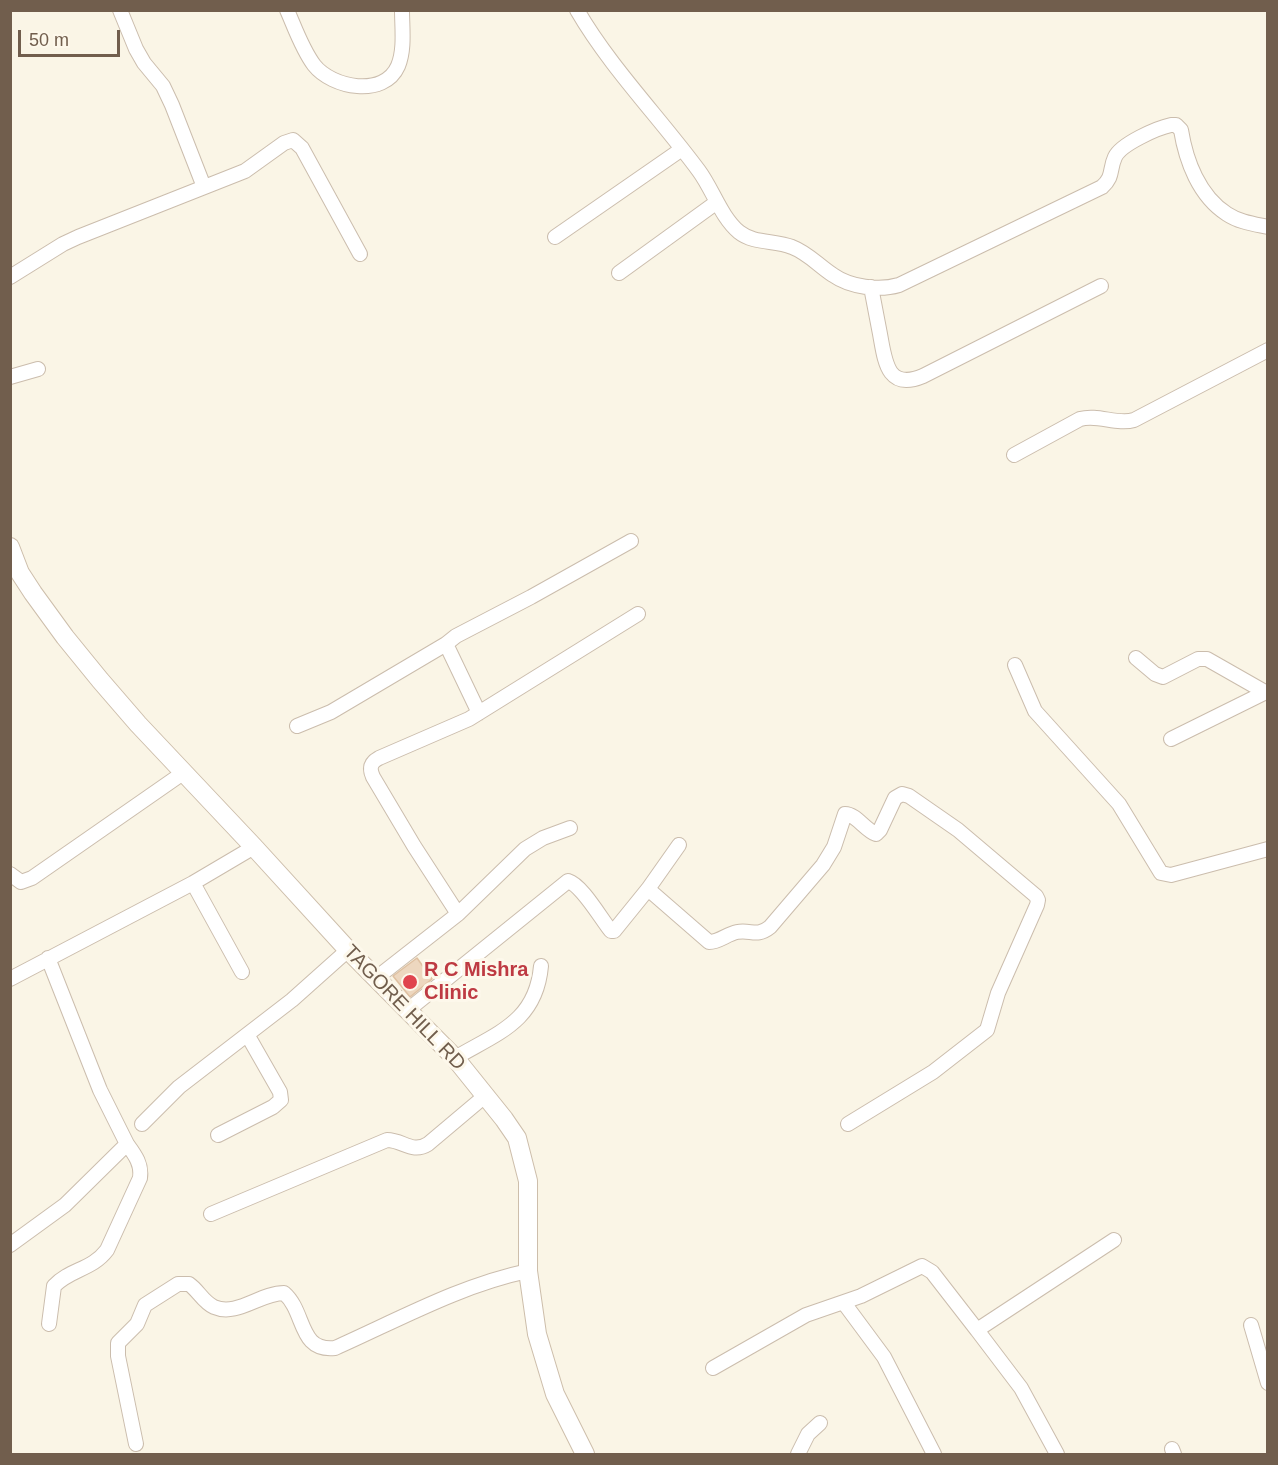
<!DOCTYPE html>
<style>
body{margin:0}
#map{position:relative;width:1278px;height:1465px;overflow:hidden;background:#faf5e6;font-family:Helvetica,sans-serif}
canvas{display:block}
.frame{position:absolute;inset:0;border:12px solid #715e4d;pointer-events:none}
.scale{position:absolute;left:18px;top:30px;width:102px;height:27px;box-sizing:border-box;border:3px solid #715e4d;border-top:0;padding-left:8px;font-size:18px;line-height:21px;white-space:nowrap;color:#715e4d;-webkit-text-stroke:4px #fdf8eb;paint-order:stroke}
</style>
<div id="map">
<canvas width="1278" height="1465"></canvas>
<div class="frame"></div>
<div class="scale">50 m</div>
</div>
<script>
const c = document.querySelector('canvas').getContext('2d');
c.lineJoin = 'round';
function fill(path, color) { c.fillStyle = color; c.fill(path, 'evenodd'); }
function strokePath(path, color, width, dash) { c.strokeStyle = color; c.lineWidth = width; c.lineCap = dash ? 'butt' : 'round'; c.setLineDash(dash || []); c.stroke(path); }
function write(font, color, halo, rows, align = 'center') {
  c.font = font + ' Helvetica,sans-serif'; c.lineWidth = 6; c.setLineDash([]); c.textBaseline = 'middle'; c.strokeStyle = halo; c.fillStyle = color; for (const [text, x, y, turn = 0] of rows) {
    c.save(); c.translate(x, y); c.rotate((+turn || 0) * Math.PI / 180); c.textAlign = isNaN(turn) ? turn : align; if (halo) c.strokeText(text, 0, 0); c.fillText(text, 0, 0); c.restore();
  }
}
const building = new Path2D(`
 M 417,958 L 432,979 L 410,997 L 393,976 Z`);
fill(building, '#edd7bf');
strokePath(building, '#dfc0a1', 1.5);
const street = new Path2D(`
 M 120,10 L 136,49 L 144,63 L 163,86 L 172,105 L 204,187
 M 287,10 C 295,28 302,49 314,65 C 332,88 384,98 398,66 C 405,49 402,28 402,10
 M 577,10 C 610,67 660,118 699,171 C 713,190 721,217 739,232 C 754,244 775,240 792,247 C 808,253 819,266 833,275 C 850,287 879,291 899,285 L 1102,187 C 1114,176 1109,170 1115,157 C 1121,144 1157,128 1171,125 L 1176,125 L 1181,130 C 1186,161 1199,196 1227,214 C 1239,222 1254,224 1268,227
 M 555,237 L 682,149
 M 619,273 L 717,202
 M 10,277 L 63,244 L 78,237 L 245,171 L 284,143 L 293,140 L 302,148 L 360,254
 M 871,287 C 874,302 877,318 880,334 C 885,361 887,391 923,376 L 1101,286
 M 10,377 L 38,369
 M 1014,455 L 1080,419 C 1098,414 1117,425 1134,420 L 1268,350
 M 1136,658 L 1155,674 L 1163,677 L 1198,659 L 1207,659 L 1265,692
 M 1015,665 L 1035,711 L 1119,804 L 1161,873 L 1171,875 L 1268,849
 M 479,713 L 446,644 L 456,636 L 531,597 L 631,541
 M 297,726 L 331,712 L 446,644
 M 1171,739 L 1268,691
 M 10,874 L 21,882 L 32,878 L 183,773
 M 193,883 L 242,972
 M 648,889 L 709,942 C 719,942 727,934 737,932 C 751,929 756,938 770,927 L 823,865 L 834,847 L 845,814 C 856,814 865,830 876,834 L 880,830 L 895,798 L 902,794 L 909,796 L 958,830 L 1036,896 L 1038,900 L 1037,905 L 998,993 L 987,1030 L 933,1072 L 848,1124
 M 458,914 L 414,846 L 373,777 C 369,768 370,763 379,758 L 469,719 L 638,614
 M 10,979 L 193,883 L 254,847
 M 375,979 L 458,914 L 525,849 L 543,838 L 570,828
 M 408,1010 L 568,881 C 582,885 601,919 611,931 L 614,931 L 648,889 L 679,845
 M 455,1058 C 497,1033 536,1022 541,966
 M 142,1124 L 179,1087 L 292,1000 L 348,950
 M 218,1135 L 273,1107 L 281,1100 L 280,1092 L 248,1036
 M 211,1214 L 387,1140 C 403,1140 412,1154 428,1144 L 485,1096
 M 10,1245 L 65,1205 L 127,1144 L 100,1090 L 48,958
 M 844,1303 L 884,1357 L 934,1454
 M 49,1324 L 54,1286 C 70,1269 92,1270 107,1250 L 140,1178 C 142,1164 135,1155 127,1144
 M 1251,1325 L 1268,1383
 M 713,1368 L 806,1315 L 861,1296 L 922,1266 L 932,1272 L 977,1330
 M 136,1444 L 118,1356 L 118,1343 L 137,1324 L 145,1305 L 178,1284 L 189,1284 C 198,1290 203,1302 214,1307 C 237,1317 260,1293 284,1293 C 306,1312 298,1352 335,1348 C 398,1320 461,1285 528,1271
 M 1172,1449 L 1174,1454
 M 798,1454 L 808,1434 L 820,1423
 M 1057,1454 L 1021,1388 L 977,1330 L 1114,1240`);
const secondary = new Path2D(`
 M 10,547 L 20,573 L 33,593 L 65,637 L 100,680 L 138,724 L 254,847 L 348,950 L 455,1058 L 504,1119 L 517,1138 L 528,1181 L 528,1271 L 537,1334 L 555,1394 L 585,1454`);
strokePath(street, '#cbbdad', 16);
strokePath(secondary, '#cdbeab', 20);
strokePath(street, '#fff', 14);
strokePath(secondary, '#fff', 18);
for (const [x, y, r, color] of [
 [410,982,8,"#e0444e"]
]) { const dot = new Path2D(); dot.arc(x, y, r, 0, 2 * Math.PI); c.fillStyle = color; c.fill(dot); strokePath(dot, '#fdf8eb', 2); }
write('bold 20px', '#be3a42', '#fdf8eb', [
 ["R C Mishra",424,970],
 ["Clinic",424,993]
], 'left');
write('20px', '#715e4d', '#fdf8eb', [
 ["TAGORE HILL RD",404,1008,46]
]);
</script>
